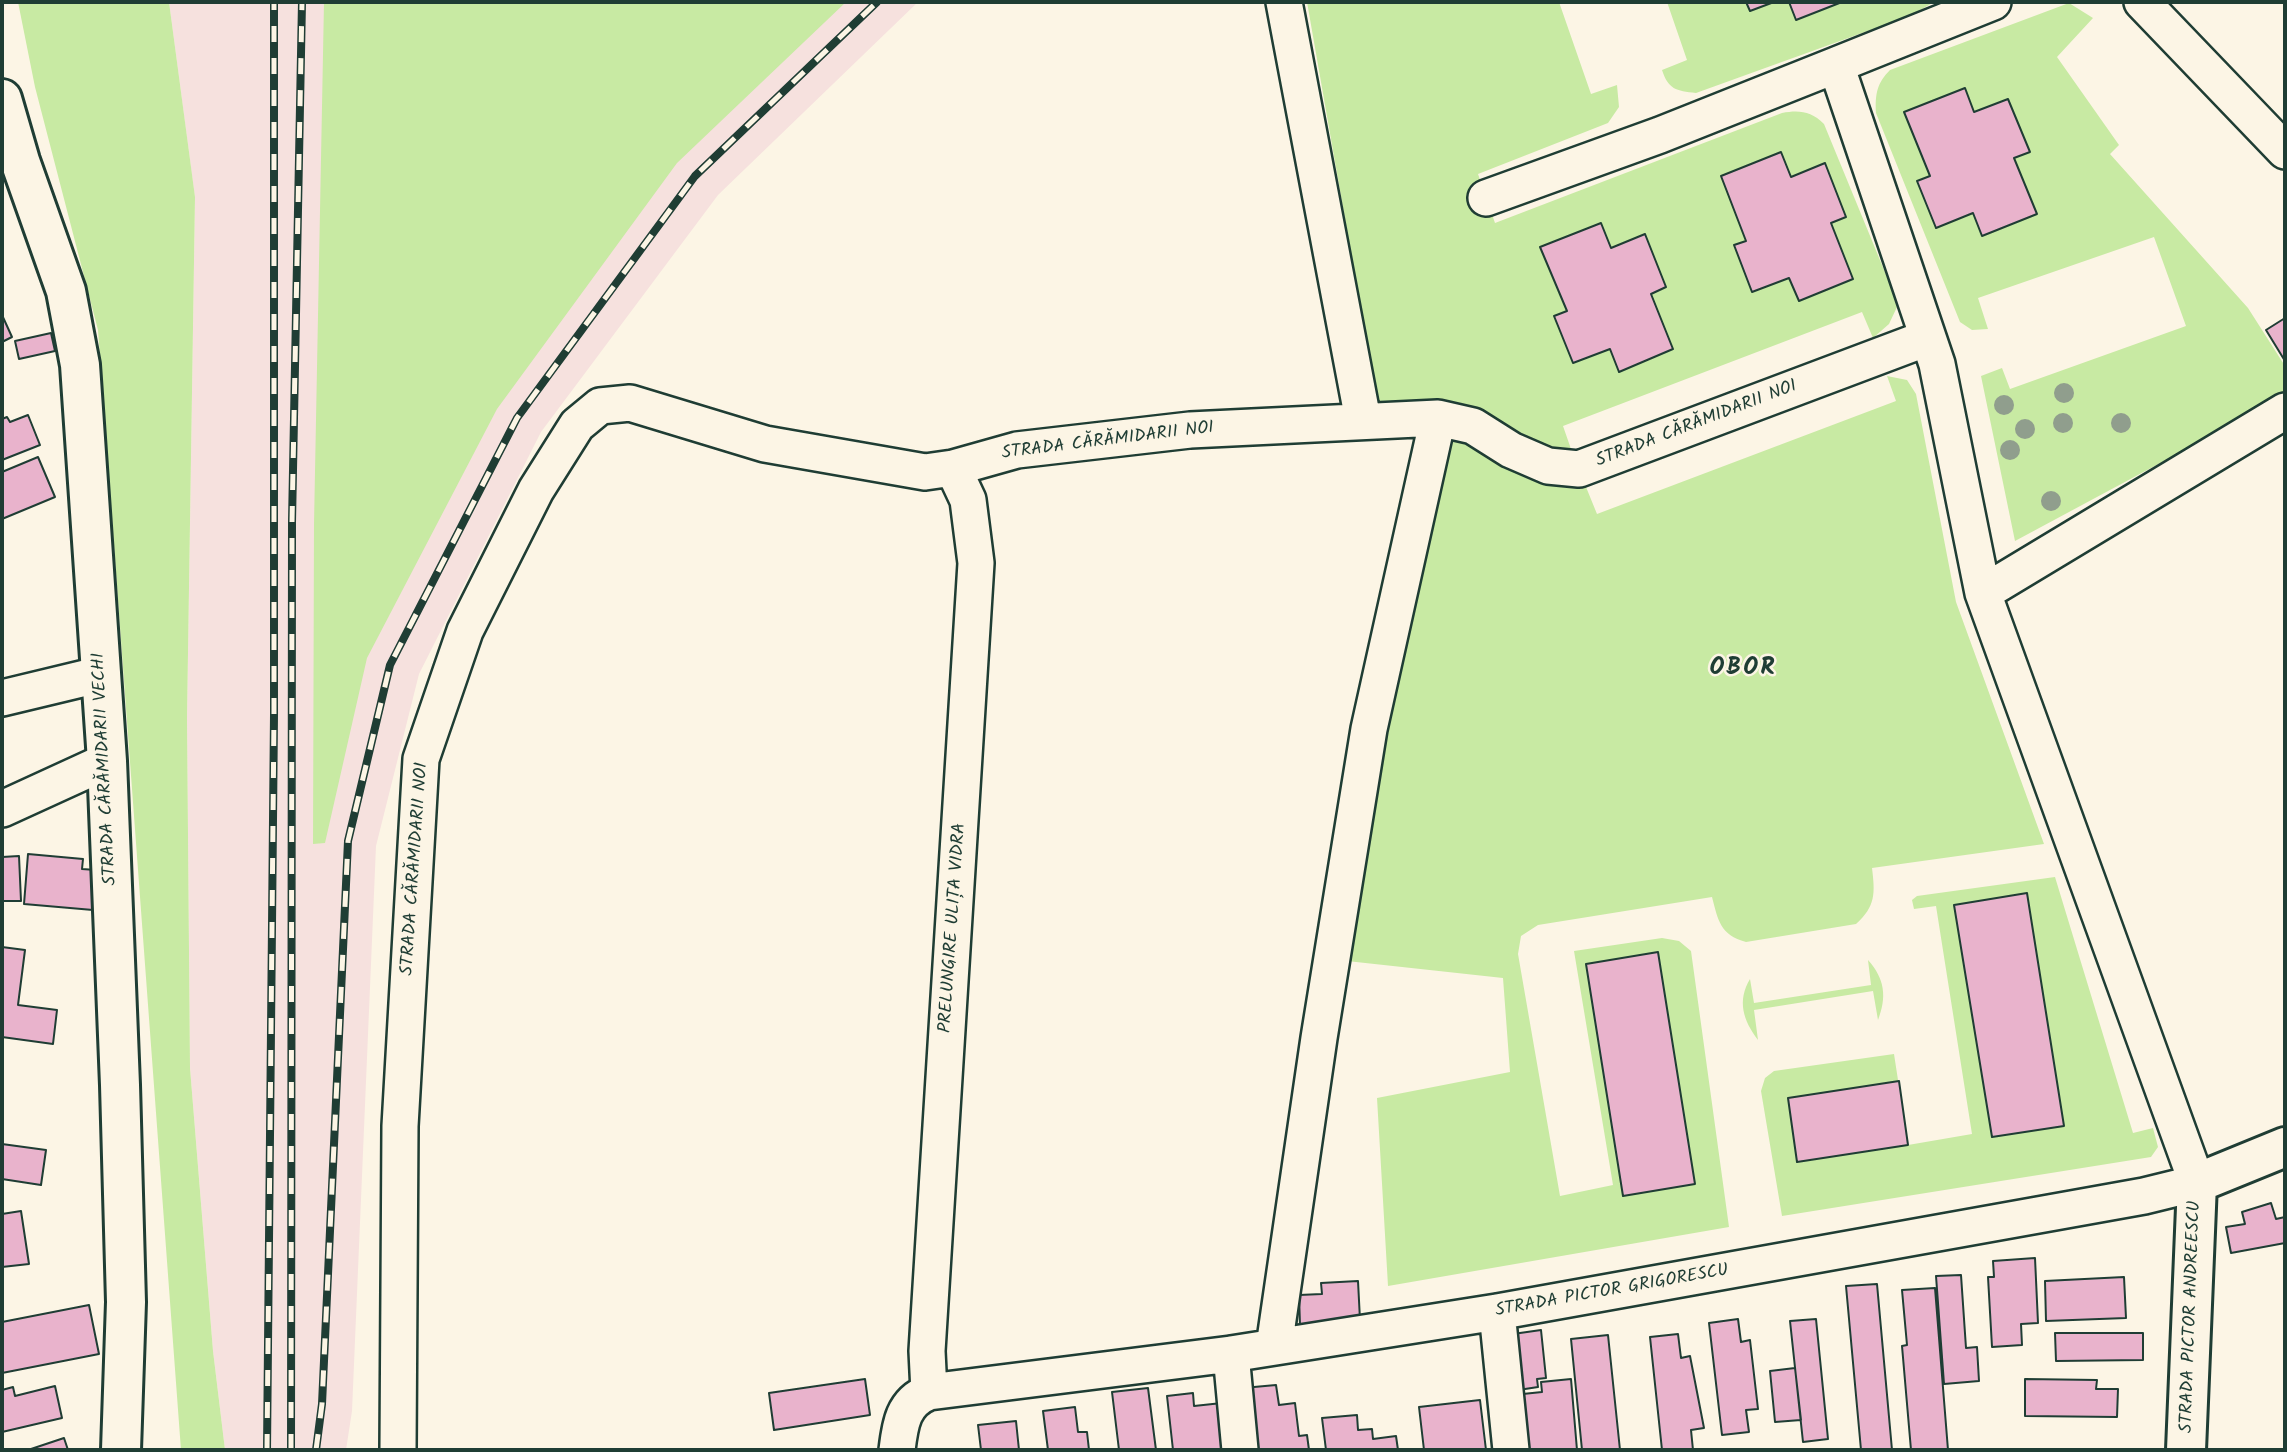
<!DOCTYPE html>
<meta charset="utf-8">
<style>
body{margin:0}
#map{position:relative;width:2287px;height:1452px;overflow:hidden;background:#fcf5e5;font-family:Kalam,sans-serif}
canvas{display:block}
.frame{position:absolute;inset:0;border:4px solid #1f3d34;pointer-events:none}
</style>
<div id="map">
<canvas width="2287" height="1452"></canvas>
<div class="frame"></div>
</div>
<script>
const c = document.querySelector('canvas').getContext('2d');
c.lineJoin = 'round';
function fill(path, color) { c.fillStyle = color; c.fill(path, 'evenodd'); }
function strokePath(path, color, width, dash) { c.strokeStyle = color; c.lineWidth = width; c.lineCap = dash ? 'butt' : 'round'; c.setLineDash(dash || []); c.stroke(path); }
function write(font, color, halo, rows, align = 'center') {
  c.font = font + ' Kalam,sans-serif'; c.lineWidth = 5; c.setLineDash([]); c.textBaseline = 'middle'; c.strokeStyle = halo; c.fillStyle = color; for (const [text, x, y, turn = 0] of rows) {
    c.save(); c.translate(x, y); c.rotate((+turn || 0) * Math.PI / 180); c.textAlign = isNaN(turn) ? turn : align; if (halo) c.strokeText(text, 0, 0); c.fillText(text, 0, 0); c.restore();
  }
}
fill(new Path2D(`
 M 169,2 L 918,2 L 718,195 L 541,432 L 419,674 L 376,846 L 352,1411 L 346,1450 L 225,1450 L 213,1351 L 190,1068 L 187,718 L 195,198 Z`), '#f6e1de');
fill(new Path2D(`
 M 18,2 L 169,2 L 195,197 L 187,718 L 190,1068 L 213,1351 L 225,1450 L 181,1450 L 98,330 L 35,87 Z
 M 324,2 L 846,2 L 677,163 L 497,409 L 367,658 L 325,843 L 313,844 L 314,524 Z
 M 1307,2 L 1559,2 L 1591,94 L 1617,85 L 1619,107 L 1608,123 L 1478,174 L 1495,223 L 1782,113 C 1799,110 1811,111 1824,124 L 1889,282 L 1897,307 L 1889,324 L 1873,338 L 1862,312 L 1563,426 L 1571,449 C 1535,454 1510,421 1478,411 C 1446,399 1411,401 1377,402 Z
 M 1667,2 L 1934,2 L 1912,15 L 1696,93 C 1676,91 1668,89 1662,70 L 1687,60 Z
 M 2069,3 L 2093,18 L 2057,57 L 2119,145 L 2110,154 L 2248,308 L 2285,366 L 2285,396 L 2015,541 L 1981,376 L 2002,368 L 2010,389 L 2186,326 L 2154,237 L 1978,298 L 1988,329 L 1972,330 L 1960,322 L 1876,113 C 1875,94 1877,83 1890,70 Z
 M 1887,376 L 1907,380 L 1916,394 L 1956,602 L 2044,844 L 1872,868 C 1875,893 1876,906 1856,924 L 1746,942 C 1720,935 1718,920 1712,897 L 1538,925 L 1521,936 L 1518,954 L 1560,1196 L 1613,1185 L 1574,951 L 1662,938 L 1679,941 L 1691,951 L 1729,1227 L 1388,1286 L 1377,1098 L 1510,1072 L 1503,978 L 1347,961 L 1381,728 L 1448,439 C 1473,443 1481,452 1502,465 C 1527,480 1557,486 1586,487 L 1597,514 L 1896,401 Z
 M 2055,877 L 2133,1133 L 2153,1128 L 2158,1147 L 2151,1157 L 1782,1216 L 1761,1091 L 1765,1078 L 1774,1071 L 1894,1054 L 1908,1145 L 1972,1134 L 1936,906 L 1914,909 L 1912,900 L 1917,896 Z
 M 1868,960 C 1885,979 1887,997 1878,1020 L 1873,991 L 1754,1010 L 1758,1040 C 1743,1020 1737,1001 1750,979 L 1754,1003 L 1871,985 Z`), '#c8eaa3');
const building = new Path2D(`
 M 1746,2 L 1774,2 L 1750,11 Z
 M 1789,2 L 1842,2 L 1796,20 Z
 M 1965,88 L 1974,112 L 2008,99 L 2030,152 L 2014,158 L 2037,214 L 1982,236 L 1973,213 L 1936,228 L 1917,181 L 1930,176 L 1904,112 Z
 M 1781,152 L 1791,177 L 1825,163 L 1846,217 L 1831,223 L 1853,279 L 1799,301 L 1789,278 L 1752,292 L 1734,245 L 1746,241 L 1721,176 Z
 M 1601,223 L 1611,248 L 1645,234 L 1666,287 L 1651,294 L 1673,349 L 1619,372 L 1610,349 L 1573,363 L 1554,316 L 1567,311 L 1540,247 Z
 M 2,315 L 12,337 L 2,342 Z
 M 2285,318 L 2285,361 L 2266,330 Z
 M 51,333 L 55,351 L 19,359 L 15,341 Z
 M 28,415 L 40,445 L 2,460 L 2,419 L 7,417 L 10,422 Z
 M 38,457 L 55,497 L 2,519 L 2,472 Z
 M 28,854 L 83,859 L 82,869 L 96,870 L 93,910 L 24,904 Z
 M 19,856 L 21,901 L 2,901 L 2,857 Z
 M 2027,893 L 2064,1126 L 1992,1137 L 1954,905 Z
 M 2,947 L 25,950 L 18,1005 L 57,1010 L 53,1044 L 2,1037 Z
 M 1658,952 L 1695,1184 L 1623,1196 L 1586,964 Z
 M 1899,1081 L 1908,1145 L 1797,1162 L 1788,1098 Z
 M 2,1144 L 46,1150 L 41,1185 L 2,1179 Z
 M 2271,1203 L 2276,1219 L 2285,1217 L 2285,1243 L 2231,1253 L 2226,1227 L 2245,1224 L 2242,1212 Z
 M 21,1211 L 29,1264 L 2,1267 L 2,1214 Z
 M 2035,1258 L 2038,1323 L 2021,1324 L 2022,1345 L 1992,1347 L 1988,1277 L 1994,1277 L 1993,1261 Z
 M 1961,1275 L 1966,1348 L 1977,1347 L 1979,1381 L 1944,1384 L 1936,1276 Z
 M 2124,1277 L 2126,1318 L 2046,1321 L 2045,1281 Z
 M 1358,1281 L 1360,1320 L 1300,1325 L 1299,1295 L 1322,1294 L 1321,1283 Z
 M 1877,1284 L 1892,1450 L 1861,1450 L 1846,1286 Z
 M 1935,1288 L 1948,1450 L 1911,1450 L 1902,1346 L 1907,1345 L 1902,1290 Z
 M 89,1305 L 99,1354 L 2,1373 L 2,1322 Z
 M 1738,1319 L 1741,1342 L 1750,1340 L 1758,1409 L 1746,1410 L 1749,1432 L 1722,1435 L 1709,1323 Z
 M 1816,1319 L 1828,1439 L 1803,1442 L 1790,1321 Z
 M 1541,1330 L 1546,1378 L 1537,1379 L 1538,1387 L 1512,1391 L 1506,1335 Z
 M 2055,1333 L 2143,1333 L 2143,1360 L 2056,1361 Z
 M 1678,1334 L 1681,1358 L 1690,1356 L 1704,1428 L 1691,1430 L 1693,1450 L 1662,1450 L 1650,1337 Z
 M 1608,1335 L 1620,1450 L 1582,1450 L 1571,1339 Z
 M 1795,1368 L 1801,1420 L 1775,1422 L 1770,1371 Z
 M 865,1379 L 870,1415 L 774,1430 L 769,1393 Z
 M 1571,1379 L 1577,1450 L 1518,1450 L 1513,1395 L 1542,1392 L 1541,1382 Z
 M 2025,1379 L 2097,1380 L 2096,1389 L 2118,1389 L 2117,1417 L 2025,1416 Z
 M 1276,1385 L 1279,1405 L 1295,1403 L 1299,1436 L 1307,1435 L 1309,1450 L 1250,1450 L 1243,1388 Z
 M 55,1386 L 62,1418 L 2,1432 L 2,1390 L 13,1387 L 15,1396 Z
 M 1148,1388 L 1156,1450 L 1119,1450 L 1112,1392 Z
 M 1193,1393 L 1194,1406 L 1222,1403 L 1227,1450 L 1173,1450 L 1167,1396 Z
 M 1480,1400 L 1486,1450 L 1424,1450 L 1419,1407 Z
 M 1075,1407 L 1078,1432 L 1087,1432 L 1089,1450 L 1048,1450 L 1043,1411 Z
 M 1357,1415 L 1358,1430 L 1372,1429 L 1373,1439 L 1396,1436 L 1398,1450 L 1326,1450 L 1322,1418 Z
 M 1016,1421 L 1019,1450 L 981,1450 L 978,1425 Z
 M 64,1438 L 68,1450 L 28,1450 Z`);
fill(building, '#e9b3cc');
strokePath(building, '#1f3d34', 2);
const street = new Path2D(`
 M 1284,2 L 1363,420
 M 2142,2 L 2285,151
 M 1836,65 L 1993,2
 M 1983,593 L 2285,411
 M 2,698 L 102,674
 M 2,809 L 107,761
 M 1497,1312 L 1511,1450
 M 1274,1347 L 1319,1038 L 1369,729 L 1438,418
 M 1231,1354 L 1240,1450
 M 929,1392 L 927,1351 L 976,563 L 968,500 L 953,468
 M 398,1450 L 400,1126 L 421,759 L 465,631 L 536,490 L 577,425 L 600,406 L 630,403 L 765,444 L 925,472 L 953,468 L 1017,450 L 1190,430 L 1438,418 L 1473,426 L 1511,450 L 1548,466 L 1579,469 L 1927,338
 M 897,1450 C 900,1424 903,1402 929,1392 L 1231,1354 L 1497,1312 L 2144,1196 L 2197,1183 L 1983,593 L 1937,364 L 1836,65 L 1660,135 L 1486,198`);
const secondary = new Path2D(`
 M 2,99 L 20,161 L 66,291 L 80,365 L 107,761 L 120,1085 L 126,1302 L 121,1450
 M 2186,1450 L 2197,1183 L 2285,1147`);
strokePath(street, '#1f3d34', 40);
strokePath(secondary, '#1f3d34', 44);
strokePath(street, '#fcf5e5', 35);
strokePath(secondary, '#fcf5e5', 38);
const rail = new Path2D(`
 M 267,1450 L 274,715 L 274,2
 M 291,1450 L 292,522 L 302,2
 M 316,1450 L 322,1404 L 348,841 L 390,665 L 517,418 L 695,176 L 877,2`);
strokePath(rail, '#1f3d34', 8);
strokePath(rail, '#fcf5e5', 5, [16]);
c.fillStyle = '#909e8d';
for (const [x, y] of [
 [2064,393],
 [2004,405],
 [2063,423],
 [2121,423],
 [2025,429],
 [2010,450],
 [2051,501]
]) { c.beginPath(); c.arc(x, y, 10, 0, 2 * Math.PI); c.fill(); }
write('18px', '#1f3d34', '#fcf5e5', [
 ["STRADA CĂRĂMIDARII NOI",1697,425,-21],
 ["STRADA CĂRĂMIDARII NOI",1108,442,-7],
 ["STRADA CĂRĂMIDARII VECHI",106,769,-93],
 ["STRADA CĂRĂMIDARII NOI",416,869,-86],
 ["PRELUNGIRE ULIȚA VIDRA",954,928,-86],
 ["STRADA PICTOR GRIGORESCU",1612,1292,-10],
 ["STRADA PICTOR ANDREESCU",2192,1317,-88]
]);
c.letterSpacing = '2px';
write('bold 24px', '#1f3d34', '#fcf5e5', [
 ["OBOR",1743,670]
]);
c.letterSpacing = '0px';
</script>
